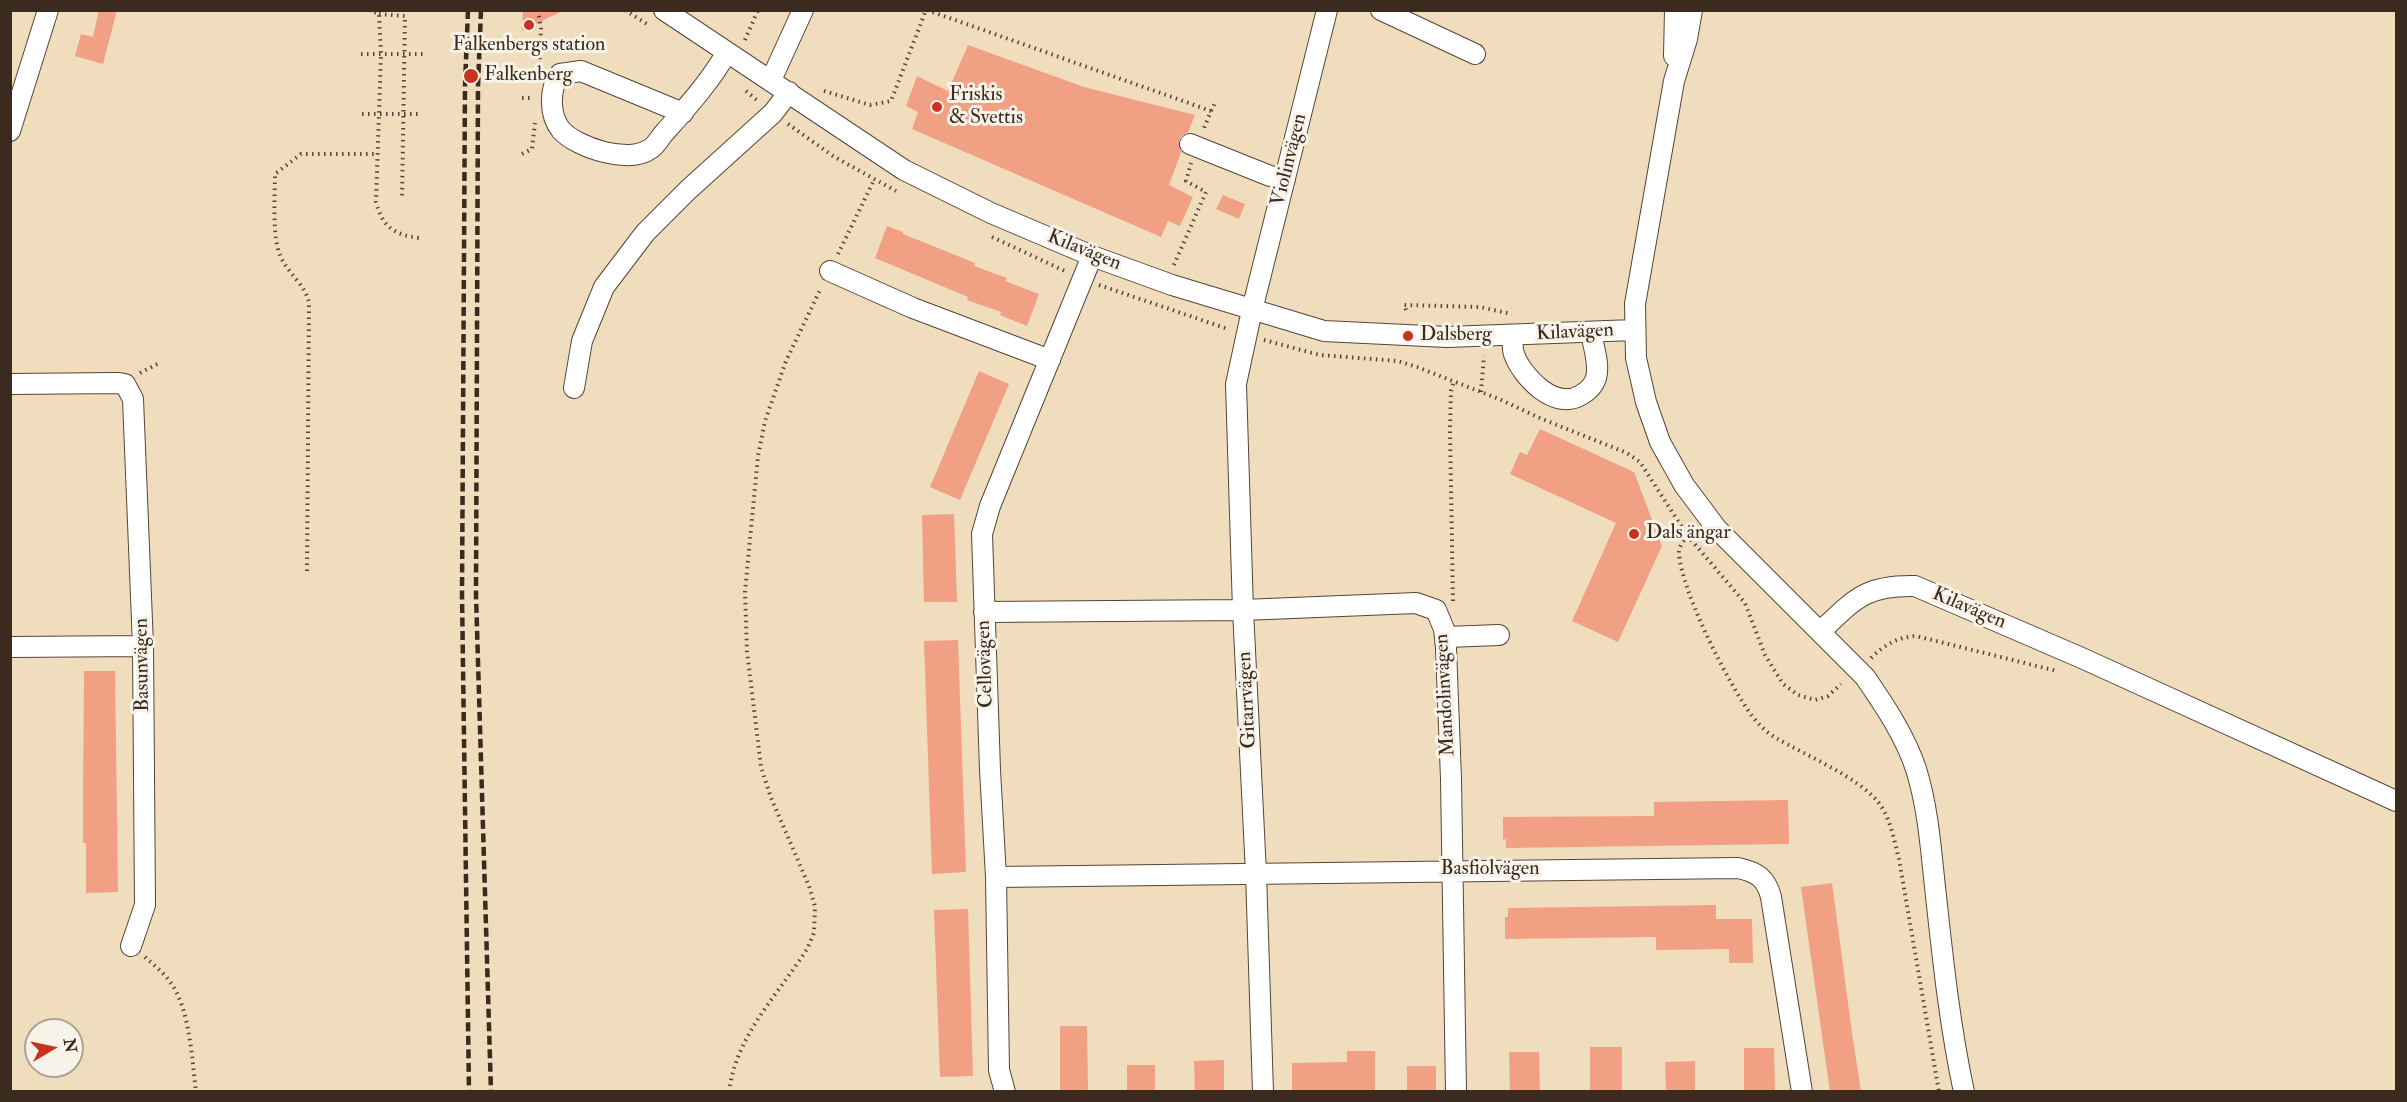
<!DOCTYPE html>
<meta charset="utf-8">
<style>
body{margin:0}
#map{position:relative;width:2407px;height:1102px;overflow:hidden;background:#f0ddbd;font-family:"IM FELL Double Pica",serif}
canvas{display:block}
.frame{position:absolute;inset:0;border:12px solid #3b2a1e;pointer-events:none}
.north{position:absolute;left:24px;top:1018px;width:60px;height:60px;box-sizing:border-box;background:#f7f3e8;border:2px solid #aca397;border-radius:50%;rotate:81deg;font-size:16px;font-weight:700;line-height:24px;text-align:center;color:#3b2a1e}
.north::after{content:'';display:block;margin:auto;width:21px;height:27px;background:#c8321e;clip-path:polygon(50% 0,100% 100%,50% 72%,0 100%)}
</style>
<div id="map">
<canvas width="2407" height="1102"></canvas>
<div class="frame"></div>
<div class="north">N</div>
</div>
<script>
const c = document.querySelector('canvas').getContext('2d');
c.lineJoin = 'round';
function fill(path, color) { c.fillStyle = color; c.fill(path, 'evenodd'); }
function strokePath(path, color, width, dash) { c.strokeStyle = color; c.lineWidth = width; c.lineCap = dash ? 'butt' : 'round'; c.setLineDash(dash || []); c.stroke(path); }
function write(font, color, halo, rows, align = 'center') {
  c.font = font + ' "IM FELL Double Pica",serif'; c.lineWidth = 6; c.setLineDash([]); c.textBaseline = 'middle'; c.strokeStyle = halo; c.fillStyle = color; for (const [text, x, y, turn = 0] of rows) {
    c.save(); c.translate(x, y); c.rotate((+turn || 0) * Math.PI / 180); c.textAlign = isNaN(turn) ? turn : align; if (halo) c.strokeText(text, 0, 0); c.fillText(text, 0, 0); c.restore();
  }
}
fill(new Path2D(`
 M 99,10 L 117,10 L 103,64 L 75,56 L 81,34 L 93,37 Z
 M 523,10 L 564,10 L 522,31 Z
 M 968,45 L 1084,87 L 1195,115 L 1188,132 L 1182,135 L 1179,140 L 1181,152 L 1169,185 L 1193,197 L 1180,226 L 1168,221 L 1161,237 L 912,129 L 918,112 L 906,106 L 917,76 L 948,91 Z
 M 1223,195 L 1245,204 L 1239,219 L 1216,209 Z
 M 887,226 L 903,232 L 903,234 L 975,263 L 974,266 L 1007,278 L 1005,281 L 1039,294 L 1027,326 L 1000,315 L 1001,312 L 967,300 L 968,297 L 875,258 Z
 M 979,371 L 1009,384 L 960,500 L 930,487 Z
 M 1540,429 L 1634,472 L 1662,546 L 1618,642 L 1572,621 L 1616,523 L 1510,474 L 1520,452 L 1527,455 Z
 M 954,514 L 957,602 L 924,602 L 922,515 Z
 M 958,640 L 966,872 L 932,874 L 924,641 Z
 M 84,671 L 115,671 L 118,892 L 86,893 L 86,843 L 83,843 L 83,810 Z
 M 1788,800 L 1789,844 L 1506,848 L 1506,839 L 1503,840 L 1503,817 L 1654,816 L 1654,802 Z
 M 1832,883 L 1852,1033 L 1861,1092 L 1830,1092 L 1825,1057 L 1801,887 Z
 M 1716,905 L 1716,919 L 1752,919 L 1753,963 L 1729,963 L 1729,949 L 1656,950 L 1656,937 L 1505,939 L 1505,917 L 1508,917 L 1508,908 Z
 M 968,909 L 973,1076 L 940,1077 L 934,910 Z
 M 1060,1026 L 1087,1026 L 1088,1092 L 1060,1092 Z
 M 1590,1047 L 1622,1047 L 1622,1092 L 1590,1092 Z
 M 1744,1048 L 1774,1048 L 1775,1092 L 1744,1092 Z
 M 1347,1051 L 1375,1051 L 1375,1092 L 1292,1092 L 1292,1063 L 1347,1062 Z
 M 1509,1052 L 1539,1052 L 1540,1092 L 1510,1092 Z
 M 1224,1060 L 1224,1092 L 1195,1092 L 1194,1061 Z
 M 1695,1061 L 1695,1092 L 1666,1092 L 1665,1062 Z
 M 1127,1065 L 1155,1065 L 1155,1092 L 1127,1092 Z
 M 1407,1066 L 1436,1066 L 1436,1092 L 1407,1092 Z`), '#f2a083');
const minor = new Path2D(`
 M 664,10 L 904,170 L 991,213 L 1092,256 L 1172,285 L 1324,331 L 1447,337 L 1634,330
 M 1381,10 L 1475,54
 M 1692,10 L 1687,39 L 1674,81 L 1635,304 L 1636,358 L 1646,402 L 1660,442 L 1684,485 L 1717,529 L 1865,677 C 1885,706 1905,736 1916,769 C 1929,811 1931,853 1936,896 C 1943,961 1950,1027 1964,1092
 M 1674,56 L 1675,10
 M 771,80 L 803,10
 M 683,113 L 581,71 L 560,74 C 549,89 549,115 561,130 C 577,148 629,164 650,149 C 656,146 660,137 665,132 C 687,107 710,82 727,52
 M 10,131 L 48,10
 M 1190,144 L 1270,176 L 1285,179
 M 830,271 L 913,308 L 1050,360
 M 1512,336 C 1513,341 1512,349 1514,354 C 1522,377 1555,411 1581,395 C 1588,391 1594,385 1596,378 C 1600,364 1593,346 1591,332
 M 10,384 L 119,383 L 125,384 L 133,399 L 143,646 L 145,905 L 131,946
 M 574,388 L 582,341 L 604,287 L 645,233 L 688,190 L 773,113 L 789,92
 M 984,612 L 1243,610 L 1416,603 L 1436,610 L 1444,629 L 1446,648 L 1451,779 L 1456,1092
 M 1821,631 C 1855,599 1865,585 1915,586 L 2084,659 L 2396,801
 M 1446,637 L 1499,635
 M 10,647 L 143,646
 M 996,877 L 1738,868 C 1757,872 1766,878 1771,897 L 1802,1092
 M 1005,1092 L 999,1070 L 996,877 L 990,770 L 982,534 L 990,506 L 1092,256
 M 1263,1092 L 1256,873 L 1243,610 L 1236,384 L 1252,310 L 1327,10`);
strokePath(minor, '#564536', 22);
strokePath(new Path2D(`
 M 369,10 L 379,14 L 381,54 L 376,202 C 382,226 394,235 419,238
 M 538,10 L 541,29 L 539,71
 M 625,10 L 650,26
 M 927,10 L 1211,111 L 1204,128
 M 379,14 L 405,16 L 402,199
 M 745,40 L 758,10
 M 361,54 L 423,54
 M 746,91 L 758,101
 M 824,91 L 870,105 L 891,101 L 926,10
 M 522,98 L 533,98
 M 1211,111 L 1215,103
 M 362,114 L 422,114
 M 788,124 L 833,156 L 896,191
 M 522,154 L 532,149 L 535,123
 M 992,237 L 1067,272
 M 838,254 L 874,180
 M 1174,265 L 1206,192 L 1186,181 L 1191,163
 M 1099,285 L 1228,329
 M 1406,310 L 1404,305 L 1480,307 L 1512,314
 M 1264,340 L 1320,355 L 1398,361 L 1417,367 L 1499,399 L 1542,419 L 1627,453 L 1640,462 L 1687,535 L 1745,603 L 1765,655 L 1783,684 L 1798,695 L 1815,700 L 1828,696 L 1841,684
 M 140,373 L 161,362
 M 1481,392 L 1484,356
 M 1687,535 C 1684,541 1679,546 1679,552 C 1680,589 1729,685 1752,716 C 1759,725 1766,732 1776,738 C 1805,755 1858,777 1878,802 C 1891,818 1894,841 1899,859 L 1939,1092
 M 307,571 L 309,303 C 306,285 287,273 280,255 C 272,237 275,195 275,174 L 301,154 L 376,154
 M 1453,601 L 1450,430 L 1451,391 L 1454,381
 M 1871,658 C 1884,645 1898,637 1916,636 L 2057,671
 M 145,957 C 154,965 164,973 171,983 C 190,1010 192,1060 196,1092
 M 729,1092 C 736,1035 778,995 807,949 L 814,933 L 815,906 L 809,886 L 771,798 L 761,767 L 747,651 L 745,592 L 758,456 L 765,421 L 786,361 L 821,288`), '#564536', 4, [1.5, 4.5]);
strokePath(minor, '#fff', 20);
strokePath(new Path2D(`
 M 468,10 L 465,85 L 462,595 L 469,1092
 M 481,10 L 478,86 L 476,595 L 491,1092`), '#3b2a1e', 4.5, [9, 4.5]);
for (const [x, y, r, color] of [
 [529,25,6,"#c8321e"],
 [471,76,8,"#c8321e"],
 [937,107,6,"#c8321e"],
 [1408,336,6,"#c8321e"],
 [1634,534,6,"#c8321e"]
]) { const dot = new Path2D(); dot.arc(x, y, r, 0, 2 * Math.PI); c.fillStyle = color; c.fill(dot); strokePath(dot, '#f7f3e8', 2); }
write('20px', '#3b2a1e', '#f7f3e8', [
 ["Falkenbergs station",529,46,"center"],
 ["Falkenberg",484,76],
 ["Friskis",949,96],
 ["& Svettis",949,119],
 ["Dalsberg",1420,336],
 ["Dals ängar",1646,534]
], 'left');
write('20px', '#3b2a1e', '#f7f3e8', [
 ["Violinvägen",1290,160,-76],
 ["Kilavägen",1084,251,22],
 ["Kilavägen",1575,333,-3],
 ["Kilavägen",1969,609,23],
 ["Cellovägen",986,664,-92],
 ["Basunvägen",143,665,-91],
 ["Mandolinvägen",1446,695,-93],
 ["Gitarrvägen",1248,700,-93],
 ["Basfiolvägen",1490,870]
]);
</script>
